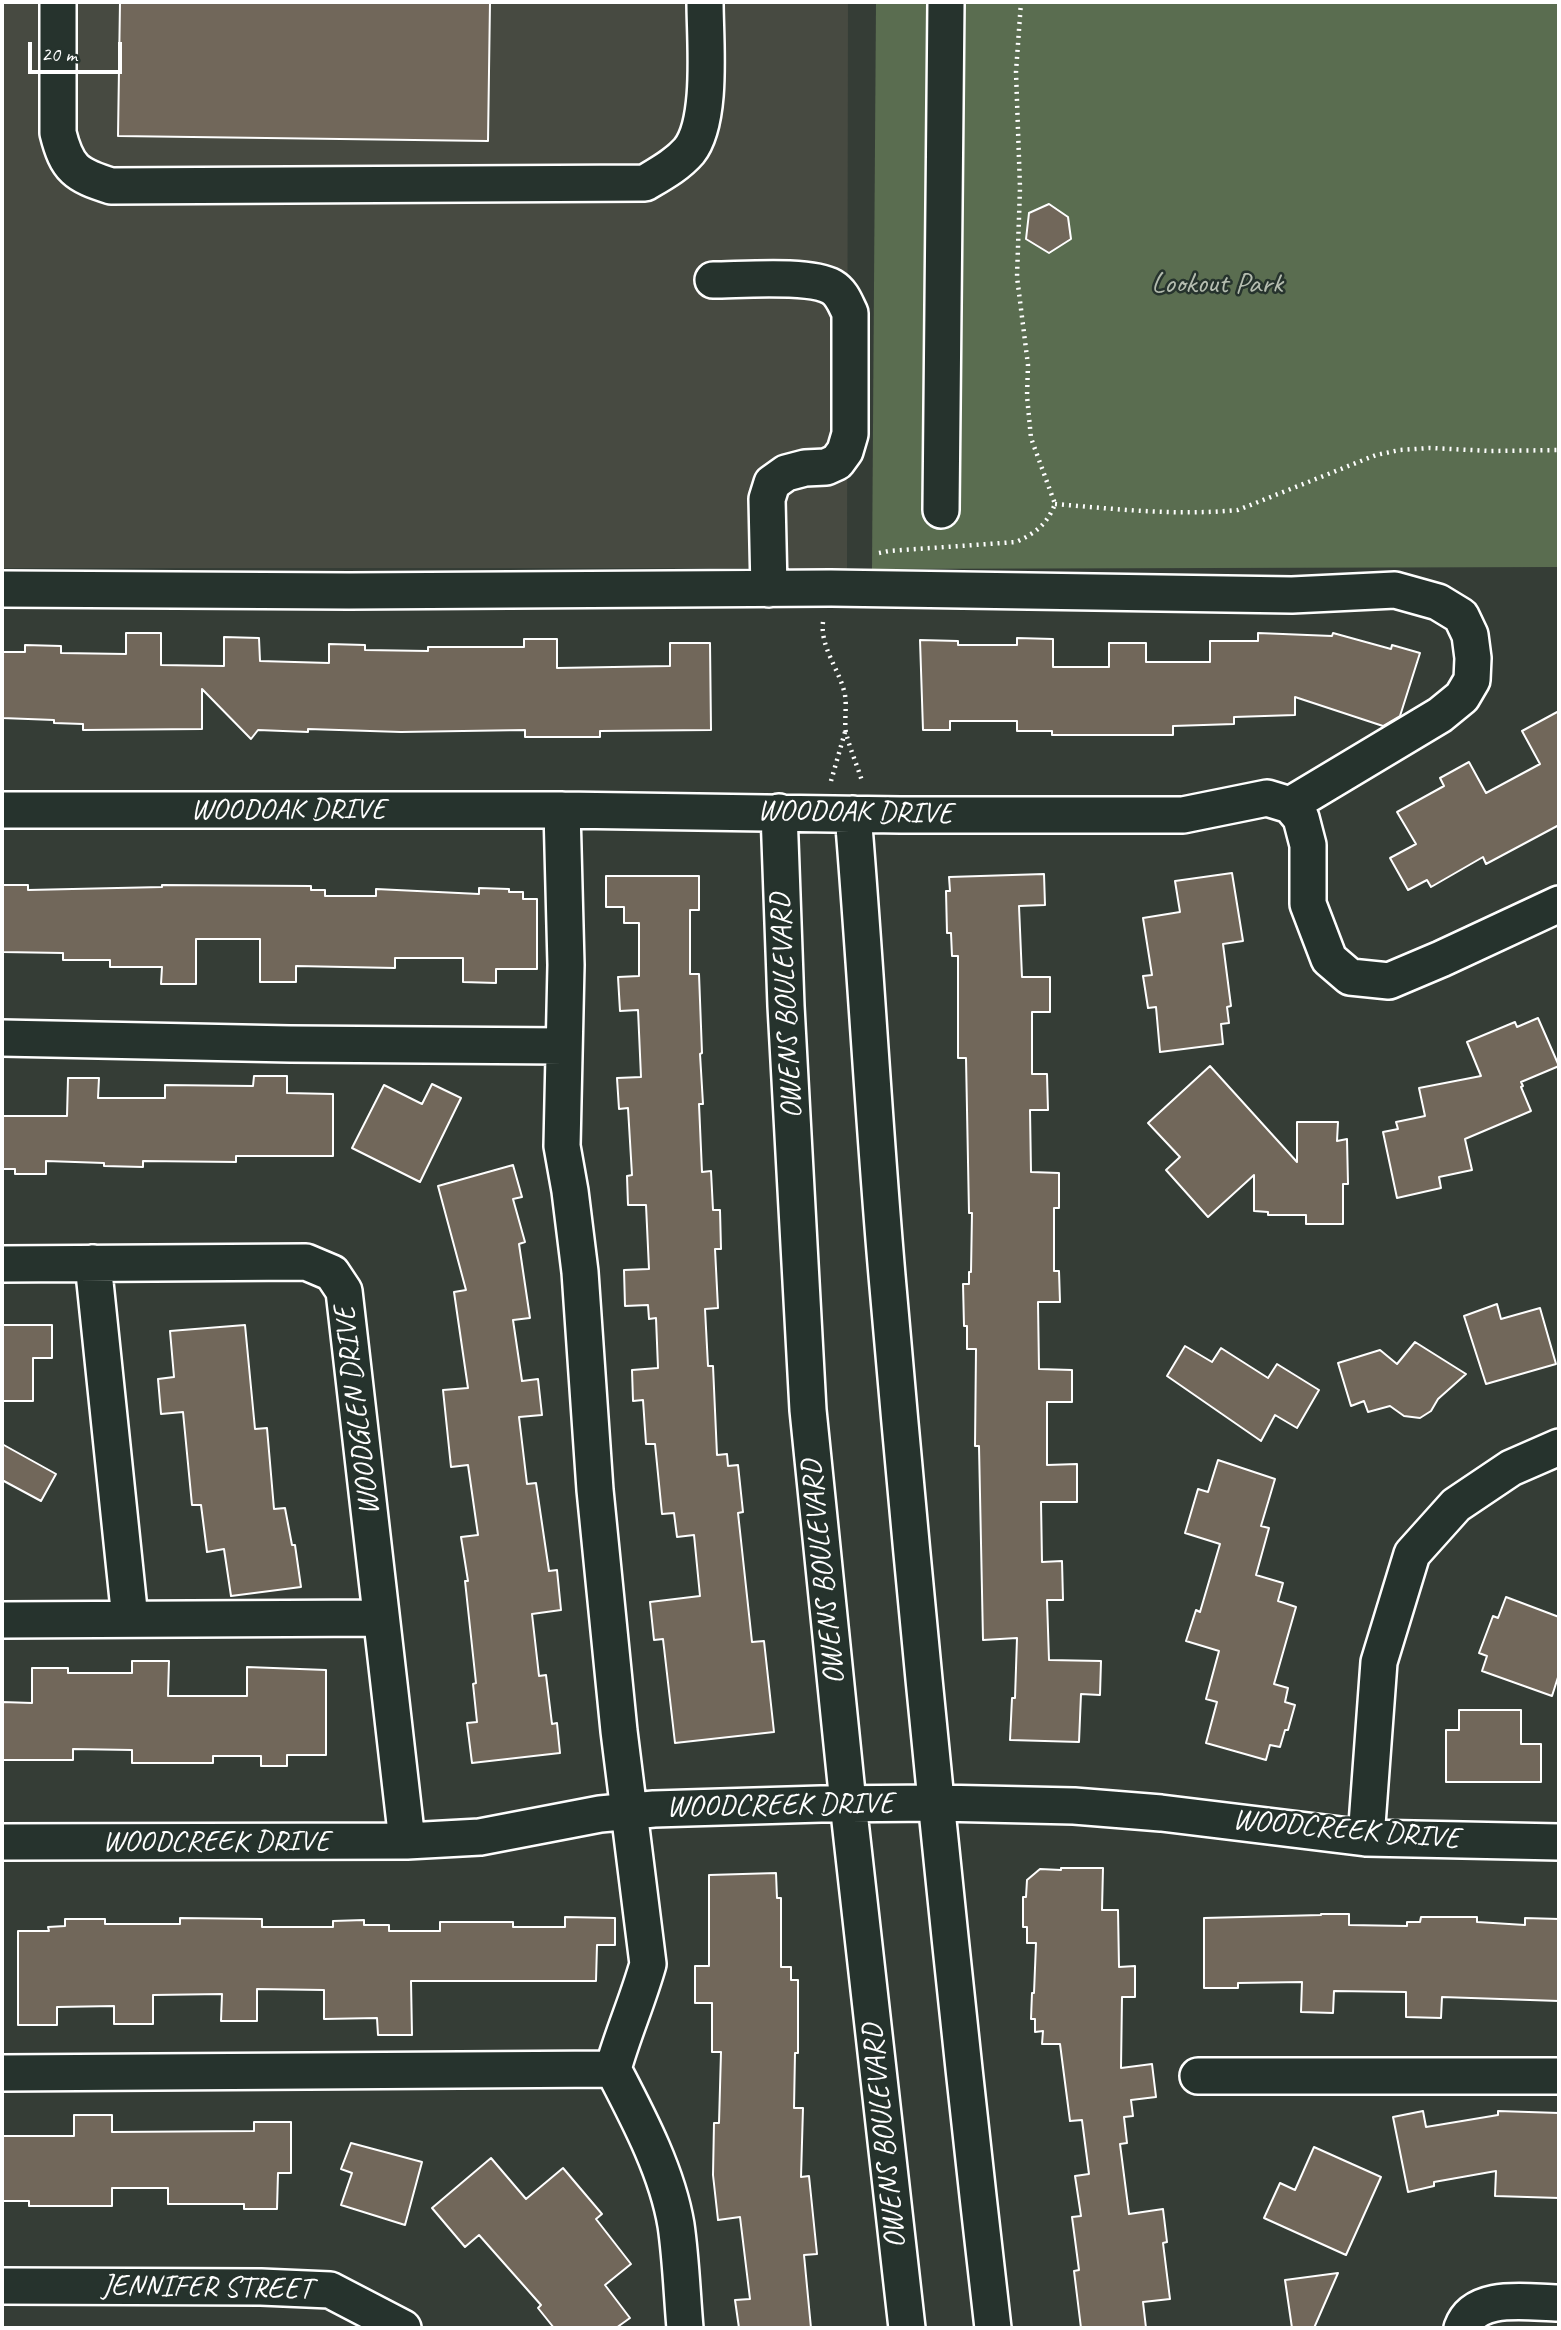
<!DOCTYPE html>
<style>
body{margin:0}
#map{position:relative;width:1561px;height:2330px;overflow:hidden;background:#353d36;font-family:Caveat,sans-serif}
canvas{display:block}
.frame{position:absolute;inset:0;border:4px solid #fff;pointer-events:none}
.scale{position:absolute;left:28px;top:42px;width:94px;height:32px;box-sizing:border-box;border:4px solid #fff;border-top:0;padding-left:9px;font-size:21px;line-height:24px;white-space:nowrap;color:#fff;-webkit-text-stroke:5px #26332d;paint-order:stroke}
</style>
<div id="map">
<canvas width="1561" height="2330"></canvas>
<div class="frame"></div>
<div class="scale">20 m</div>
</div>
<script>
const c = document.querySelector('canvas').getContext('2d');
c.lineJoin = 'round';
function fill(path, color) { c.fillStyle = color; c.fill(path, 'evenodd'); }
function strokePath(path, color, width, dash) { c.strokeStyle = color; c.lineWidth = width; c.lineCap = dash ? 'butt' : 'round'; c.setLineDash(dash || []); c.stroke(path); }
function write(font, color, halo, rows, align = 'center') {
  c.font = font + ' Caveat,sans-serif'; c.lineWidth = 5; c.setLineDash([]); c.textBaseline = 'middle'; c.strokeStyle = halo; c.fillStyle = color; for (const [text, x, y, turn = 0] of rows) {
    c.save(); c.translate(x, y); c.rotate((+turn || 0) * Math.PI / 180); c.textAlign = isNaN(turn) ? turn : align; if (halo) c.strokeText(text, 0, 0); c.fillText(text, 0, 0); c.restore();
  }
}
fill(new Path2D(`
 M 2,2 L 848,2 L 847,579 L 751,568 L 2,568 Z`), '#474a41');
fill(new Path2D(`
 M 876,2 L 1559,2 L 1559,567 L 872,569 Z`), '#5a6d50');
const building = new Path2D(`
 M 120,2 L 490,2 L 488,141 L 118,136 Z
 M 1049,204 L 1068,217 L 1071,239 L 1049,253 L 1026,239 L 1029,213 Z
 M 126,633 L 161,633 L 161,665 L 224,666 L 224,637 L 259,638 L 260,661 L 329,663 L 329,644 L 365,645 L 365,650 L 428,651 L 428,647 L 524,647 L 524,639 L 557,639 L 557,668 L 670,666 L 670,643 L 710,643 L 711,730 L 600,731 L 600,737 L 525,737 L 525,730 L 401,732 L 308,729 L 308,732 L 258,730 L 251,739 L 202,689 L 202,729 L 83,730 L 83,724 L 54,723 L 54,720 L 2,718 L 2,652 L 25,652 L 25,645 L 61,646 L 61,653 L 126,654 Z
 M 1258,633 L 1332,636 L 1333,633 L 1391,649 L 1392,645 L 1420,653 L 1400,716 L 1383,726 L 1295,697 L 1295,715 L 1234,717 L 1234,724 L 1173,726 L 1173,735 L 1052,735 L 1052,731 L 1017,731 L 1017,721 L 950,721 L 950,730 L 923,730 L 920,640 L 958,641 L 958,645 L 1017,645 L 1017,638 L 1053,639 L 1053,667 L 1109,667 L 1109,643 L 1146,643 L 1146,662 L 1210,662 L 1210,641 L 1258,641 Z
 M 1559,711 L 1559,825 L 1486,864 L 1483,857 L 1431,887 L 1427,880 L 1408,890 L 1390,858 L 1416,844 L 1397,812 L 1444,786 L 1440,778 L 1469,762 L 1486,793 L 1540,764 L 1522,731 Z
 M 1232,873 L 1243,941 L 1223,944 L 1231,1006 L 1227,1007 L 1229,1023 L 1221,1024 L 1223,1044 L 1160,1052 L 1156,1007 L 1148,1008 L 1143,976 L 1152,975 L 1143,918 L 1180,912 L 1175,881 Z
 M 1044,874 L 1045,905 L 1019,906 L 1022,977 L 1050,977 L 1050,1012 L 1032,1012 L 1032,1074 L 1047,1074 L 1048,1110 L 1030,1110 L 1031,1172 L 1059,1173 L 1059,1208 L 1054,1208 L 1054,1271 L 1059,1271 L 1060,1302 L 1038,1302 L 1039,1369 L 1072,1370 L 1072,1402 L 1047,1402 L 1047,1465 L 1077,1464 L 1077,1502 L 1041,1502 L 1042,1562 L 1062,1561 L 1063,1600 L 1047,1600 L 1049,1660 L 1101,1661 L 1100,1695 L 1081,1694 L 1079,1742 L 1010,1740 L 1012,1698 L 1015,1698 L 1017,1638 L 983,1640 L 979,1446 L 975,1446 L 976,1349 L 967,1349 L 967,1326 L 964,1326 L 963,1284 L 969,1284 L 969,1272 L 971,1272 L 972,1213 L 969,1213 L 966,1058 L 958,1058 L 958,956 L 952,956 L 951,933 L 947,933 L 946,891 L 950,891 L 949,877 Z
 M 606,876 L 699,876 L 699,910 L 690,910 L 690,974 L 699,974 L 702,1053 L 700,1054 L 703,1104 L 699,1104 L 702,1172 L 711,1171 L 713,1210 L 720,1210 L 721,1249 L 715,1249 L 718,1308 L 705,1309 L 708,1366 L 713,1366 L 717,1455 L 727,1454 L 728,1466 L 738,1465 L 743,1512 L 738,1513 L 752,1642 L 764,1641 L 774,1732 L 675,1743 L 663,1639 L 654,1640 L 650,1602 L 700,1596 L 694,1535 L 677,1537 L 674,1513 L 662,1514 L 655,1444 L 646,1444 L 643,1400 L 633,1401 L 632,1370 L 658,1368 L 656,1318 L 649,1319 L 648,1305 L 625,1306 L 624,1270 L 649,1269 L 646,1205 L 628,1205 L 627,1176 L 632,1175 L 628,1108 L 619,1109 L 617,1078 L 641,1077 L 638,1010 L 620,1011 L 618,977 L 639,976 L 639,923 L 624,923 L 624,907 L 606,907 Z
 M 2,885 L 28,885 L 28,890 L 162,887 L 162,885 L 311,886 L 311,890 L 325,890 L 325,896 L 376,896 L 376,889 L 479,894 L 479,888 L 509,889 L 509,892 L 523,892 L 523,899 L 537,899 L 537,969 L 496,969 L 496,983 L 463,982 L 463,958 L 395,958 L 395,968 L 296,966 L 296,982 L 260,982 L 260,939 L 196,939 L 196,984 L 161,984 L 162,967 L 110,967 L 110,960 L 63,960 L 63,953 L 2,952 Z
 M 1538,1018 L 1559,1066 L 1521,1082 L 1523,1086 L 1521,1087 L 1531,1111 L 1465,1139 L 1472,1170 L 1439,1177 L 1441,1188 L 1397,1198 L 1383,1132 L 1398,1129 L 1396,1122 L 1425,1116 L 1419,1088 L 1481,1076 L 1467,1042 L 1515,1022 L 1517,1027 Z
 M 1210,1066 L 1297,1162 L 1297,1122 L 1338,1122 L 1337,1141 L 1347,1139 L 1348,1184 L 1343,1184 L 1343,1224 L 1306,1224 L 1306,1215 L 1268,1215 L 1268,1212 L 1254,1211 L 1254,1175 L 1208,1217 L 1166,1170 L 1180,1157 L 1148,1123 Z
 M 254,1076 L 287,1076 L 287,1093 L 333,1094 L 333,1156 L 236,1156 L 236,1162 L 143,1161 L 143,1167 L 104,1166 L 104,1163 L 46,1161 L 46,1174 L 15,1174 L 15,1169 L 2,1169 L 2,1116 L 67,1116 L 68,1078 L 99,1078 L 98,1098 L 165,1098 L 165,1085 L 253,1086 Z
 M 432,1084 L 461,1098 L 420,1182 L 352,1148 L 384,1085 L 422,1104 Z
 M 513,1165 L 522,1197 L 513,1199 L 525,1242 L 519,1244 L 530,1318 L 513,1320 L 522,1381 L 538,1379 L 542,1415 L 519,1417 L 527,1484 L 536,1483 L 549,1571 L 557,1570 L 561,1610 L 532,1614 L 539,1676 L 546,1675 L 552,1724 L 557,1723 L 560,1753 L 472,1763 L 467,1723 L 477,1722 L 473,1684 L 476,1683 L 465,1581 L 468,1581 L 461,1537 L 478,1535 L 468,1465 L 451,1467 L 443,1390 L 468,1388 L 454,1292 L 466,1290 L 438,1186 Z
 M 1497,1304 L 1501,1319 L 1540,1308 L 1556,1364 L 1486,1384 L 1464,1316 Z
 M 2,1325 L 52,1325 L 52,1358 L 33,1358 L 33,1401 L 2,1401 Z
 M 245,1325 L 255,1429 L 267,1428 L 274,1509 L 285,1508 L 292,1545 L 295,1545 L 301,1587 L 231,1596 L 224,1549 L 207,1552 L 201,1505 L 192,1505 L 183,1412 L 161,1414 L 158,1379 L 174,1377 L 170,1331 Z
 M 1415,1342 L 1466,1374 L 1438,1399 L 1431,1411 L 1420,1418 L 1404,1416 L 1390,1406 L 1368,1412 L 1364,1401 L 1351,1406 L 1338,1363 L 1380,1350 L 1397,1364 Z
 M 1185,1346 L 1212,1362 L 1221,1348 L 1268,1378 L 1277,1364 L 1319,1390 L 1297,1428 L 1275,1415 L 1261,1441 L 1167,1376 Z
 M 2,1444 L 56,1474 L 41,1501 L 2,1480 Z
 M 1218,1460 L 1275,1479 L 1261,1526 L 1269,1528 L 1256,1575 L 1283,1583 L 1278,1601 L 1296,1607 L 1274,1684 L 1288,1688 L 1285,1702 L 1295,1705 L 1288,1730 L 1285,1730 L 1280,1747 L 1270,1745 L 1266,1760 L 1206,1743 L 1217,1702 L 1206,1699 L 1219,1651 L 1186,1641 L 1196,1610 L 1200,1612 L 1220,1544 L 1185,1533 L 1198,1489 L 1208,1492 Z
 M 1506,1597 L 1559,1617 L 1559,1674 L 1552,1696 L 1482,1671 L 1487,1656 L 1479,1653 L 1493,1616 L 1498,1618 Z
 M 132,1661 L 169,1661 L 168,1696 L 247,1696 L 247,1667 L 326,1670 L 326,1755 L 287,1755 L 287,1766 L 261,1766 L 261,1756 L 213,1756 L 213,1763 L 132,1763 L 132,1750 L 73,1749 L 73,1760 L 2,1760 L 2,1702 L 32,1703 L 32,1668 L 68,1668 L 68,1673 L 132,1673 Z
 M 1459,1710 L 1521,1710 L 1521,1744 L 1541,1744 L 1541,1782 L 1446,1782 L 1446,1730 L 1459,1730 Z
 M 1061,1868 L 1103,1868 L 1102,1910 L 1118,1910 L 1119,1967 L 1135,1966 L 1135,1997 L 1122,1997 L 1121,2068 L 1152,2064 L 1156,2097 L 1131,2100 L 1133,2116 L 1124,2117 L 1127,2143 L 1120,2144 L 1129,2214 L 1163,2209 L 1167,2242 L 1163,2243 L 1170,2299 L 1143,2302 L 1146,2328 L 1081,2328 L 1074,2271 L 1079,2270 L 1072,2217 L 1081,2216 L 1075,2176 L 1089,2174 L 1082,2120 L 1070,2121 L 1060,2044 L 1042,2044 L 1043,2031 L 1035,2032 L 1035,2019 L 1031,2019 L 1032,1993 L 1034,1993 L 1036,1943 L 1027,1943 L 1027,1927 L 1023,1927 L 1023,1897 L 1026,1897 L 1027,1880 L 1040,1869 L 1061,1870 Z
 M 776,1873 L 777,1898 L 781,1898 L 781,1967 L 791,1967 L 791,1980 L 798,1980 L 798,2053 L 795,2053 L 794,2108 L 803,2108 L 801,2177 L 809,2176 L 817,2254 L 804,2255 L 811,2328 L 739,2328 L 735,2300 L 750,2299 L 740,2217 L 718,2220 L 713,2175 L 714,2123 L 719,2123 L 721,2052 L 712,2052 L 712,2003 L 695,2003 L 695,1966 L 709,1966 L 709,1875 Z
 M 1321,1914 L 1349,1914 L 1349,1925 L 1407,1926 L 1407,1922 L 1420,1922 L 1421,1917 L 1477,1917 L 1477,1922 L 1525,1925 L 1525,1918 L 1559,1919 L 1559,2001 L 1442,1997 L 1441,2018 L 1406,2017 L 1406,1992 L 1334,1991 L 1333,2013 L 1301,2012 L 1302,1982 L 1238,1983 L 1238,1988 L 1204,1988 L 1204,1918 L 1321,1915 Z
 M 565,1917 L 615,1918 L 615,1945 L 597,1945 L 596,1981 L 411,1981 L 412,2035 L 378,2035 L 377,2018 L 324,2019 L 324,1990 L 257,1989 L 257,2021 L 221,2021 L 222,1994 L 153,1995 L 153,2024 L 114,2024 L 114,2006 L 57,2007 L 57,2025 L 18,2025 L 18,1931 L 49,1931 L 48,1927 L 65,1926 L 65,1919 L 105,1919 L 105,1924 L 180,1924 L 180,1918 L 262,1919 L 262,1927 L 333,1927 L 333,1921 L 364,1920 L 364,1925 L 389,1925 L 389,1931 L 440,1931 L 440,1922 L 513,1922 L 513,1927 L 565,1927 Z
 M 1423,2111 L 1426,2127 L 1498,2115 L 1498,2111 L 1559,2113 L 1559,2198 L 1495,2196 L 1496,2171 L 1434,2182 L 1434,2186 L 1408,2192 L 1393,2117 Z
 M 74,2115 L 112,2115 L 112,2132 L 254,2131 L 254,2122 L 291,2122 L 291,2173 L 278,2173 L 277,2209 L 244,2209 L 244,2204 L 168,2204 L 168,2188 L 112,2188 L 112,2206 L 29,2206 L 29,2201 L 2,2201 L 2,2136 L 74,2136 Z
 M 351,2143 L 422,2162 L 405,2225 L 341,2205 L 352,2173 L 341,2169 Z
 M 1314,2147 L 1381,2177 L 1346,2255 L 1264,2218 L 1280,2183 L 1295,2190 Z
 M 491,2158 L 526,2199 L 563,2168 L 602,2214 L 596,2219 L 631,2264 L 605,2285 L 630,2318 L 616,2328 L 554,2328 L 538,2308 L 541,2305 L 479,2235 L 465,2247 L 432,2208 Z
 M 1338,2273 L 1314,2328 L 1292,2328 L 1285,2280 Z`);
fill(building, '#71675a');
strokePath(building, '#fff', 2);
const minor = new Path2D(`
 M 58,2 L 58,133 C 67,169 76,175 111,186 L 645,183 C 660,174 677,165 689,151 C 713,121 705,40 705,2
 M 713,280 C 741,280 810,274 832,287 C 842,293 845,303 850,313 L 850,434 L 845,451 L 837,462 L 826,467 L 805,468 L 786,473 L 772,483 L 767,499 L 769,589
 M 941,510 L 946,2
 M 2,589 L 349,591 L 831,588 L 1292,595 L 1395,590 L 1438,602 L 1461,616 L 1470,635 L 1473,658 L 1472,680 L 1462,697 L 1440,715 L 1290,805
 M 2,810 L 562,810 L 901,815 L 1183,815 L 1267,798 L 1290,805 L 1301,818 L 1308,845 L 1308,904 L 1329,959 L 1350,977 L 1389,981 L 1441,959 L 1559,904
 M 562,810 L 566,965 L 562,1146 L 570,1191 L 580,1272 L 595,1490 L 619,1731 L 648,1964 C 638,2000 623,2033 613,2069 C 638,2117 667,2171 676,2225 C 681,2259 682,2294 685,2328
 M 779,812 L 786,1006 L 808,1410 L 848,1803 L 907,2328
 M 853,814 C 866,971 874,1129 888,1287 C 918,1634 953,1982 993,2328
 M 2,1038 L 290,1044 L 564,1046
 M 93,1263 L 130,1619
 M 2,1264 L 306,1262 L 332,1273 L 344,1291 L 407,1841
 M 2,1620 L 381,1618
 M 1366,1838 L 1379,1662 L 1412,1554 L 1456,1505 L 1511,1468 L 1559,1447
 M 2,1842 L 407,1841 L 480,1837 L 600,1814 L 654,1809 L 821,1804 L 937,1803 L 1074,1806 L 1161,1813 L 1366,1838 L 1559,1842
 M 2,2073 L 613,2069
 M 1198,2076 L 1559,2076
 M 2,2286 L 261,2287 L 330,2290 L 403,2328
 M 1462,2328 C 1475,2292 1529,2303 1559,2303`);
strokePath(minor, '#fff', 40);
strokePath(new Path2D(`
 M 1055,504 C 1116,509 1177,516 1238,510 L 1376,455 L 1400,450 L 1430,448 L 1491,451 L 1559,450
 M 879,553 L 889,551 L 1016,542 C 1036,533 1047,524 1055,504 L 1031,438 L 1027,396 L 1028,365 L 1017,277 L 1020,188 L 1016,72 L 1021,2
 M 823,622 C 820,648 840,670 845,695 C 847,707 844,721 846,733 C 850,749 857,765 862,781
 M 831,781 L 845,732`), '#fff', 4.5, [2, 5]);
strokePath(minor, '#26332d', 35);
write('30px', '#b5bdb0', '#26332d', [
 ["Lookout Park",1217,284]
]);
write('30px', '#fff', '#26332d', [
 ["WOODOAK DRIVE",288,810],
 ["WOODOAK DRIVE",855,813,1],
 ["OWENS BOULEVARD",787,1006,-93],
 ["WOODGLEN DRIVE",358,1411,-97],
 ["OWENS BOULEVARD",824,1572,-96],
 ["WOODCREEK DRIVE",780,1806,-1],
 ["WOODCREEK DRIVE",1346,1830,5],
 ["WOODCREEK DRIVE",216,1842],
 ["OWENS BOULEVARD",885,2136,-96],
 ["JENNIFER STREET",207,2288,1]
]);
</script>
